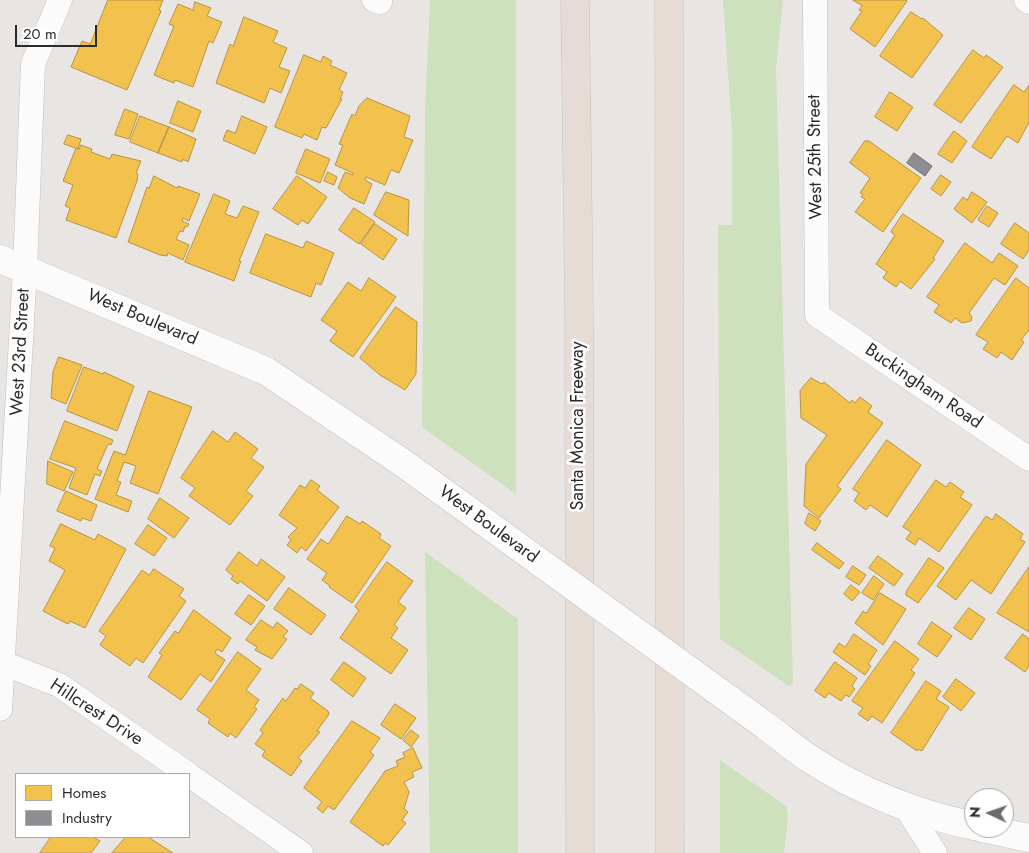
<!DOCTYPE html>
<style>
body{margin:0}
#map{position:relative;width:1029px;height:853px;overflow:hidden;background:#e8e5e2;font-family:Jost,sans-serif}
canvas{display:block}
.legend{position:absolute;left:15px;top:773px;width:175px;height:65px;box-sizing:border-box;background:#fff;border:1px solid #aaa;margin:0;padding:6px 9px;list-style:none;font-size:15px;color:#2b2b2b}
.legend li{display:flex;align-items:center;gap:10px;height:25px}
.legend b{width:25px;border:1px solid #aaa}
.north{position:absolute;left:964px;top:788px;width:50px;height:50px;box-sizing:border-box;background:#fff;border:1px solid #aaa;border-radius:50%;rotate:273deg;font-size:14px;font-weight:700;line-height:20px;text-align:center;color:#2b2b2b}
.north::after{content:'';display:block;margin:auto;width:18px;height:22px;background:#6d6c6b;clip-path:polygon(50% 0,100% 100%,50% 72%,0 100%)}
.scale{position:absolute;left:15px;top:25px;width:82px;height:22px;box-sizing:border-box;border:2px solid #2b2b2b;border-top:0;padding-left:6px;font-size:15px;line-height:18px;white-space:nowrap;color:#2b2b2b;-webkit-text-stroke:4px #fff;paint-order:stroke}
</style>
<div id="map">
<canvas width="1029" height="853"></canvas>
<ul class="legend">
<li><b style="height:14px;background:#f2c14e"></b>Homes</li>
<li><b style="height:14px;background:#8d8d92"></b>Industry</li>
</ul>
<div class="north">N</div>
<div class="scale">20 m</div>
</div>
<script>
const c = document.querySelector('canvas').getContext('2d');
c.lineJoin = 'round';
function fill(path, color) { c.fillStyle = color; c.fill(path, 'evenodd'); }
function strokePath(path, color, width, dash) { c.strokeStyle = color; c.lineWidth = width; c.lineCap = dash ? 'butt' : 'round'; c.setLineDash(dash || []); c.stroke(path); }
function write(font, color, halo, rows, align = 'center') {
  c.font = font + ' Jost,sans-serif'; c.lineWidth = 5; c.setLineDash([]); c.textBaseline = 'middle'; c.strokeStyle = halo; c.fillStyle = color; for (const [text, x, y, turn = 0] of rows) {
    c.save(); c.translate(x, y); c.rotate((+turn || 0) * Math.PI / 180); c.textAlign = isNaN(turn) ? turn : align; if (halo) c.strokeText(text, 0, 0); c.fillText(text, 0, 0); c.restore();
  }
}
fill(new Path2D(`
 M 430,0 L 516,0 L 516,494 L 422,427 L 425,113 Z
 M 723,0 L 783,0 L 776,69 L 793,684 L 789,686 L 720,639 L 718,225 L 732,225 L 732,132 Z
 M 425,552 L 518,619 L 518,853 L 430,853 Z
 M 720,760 L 786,806 L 788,817 L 784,853 L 720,853 Z`), '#cee1bd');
const homes = new Path2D(`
 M 108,0 L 163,0 L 159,10 L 161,11 L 127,90 L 71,67 L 82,41 L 90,44 Z
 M 853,0 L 906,0 L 907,1 L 875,47 L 850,29 L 862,11 L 859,10 L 862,6 Z
 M 195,2 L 211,8 L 207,16 L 222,22 L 213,43 L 209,41 L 193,87 L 175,80 L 174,83 L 154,75 L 174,26 L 169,24 L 178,4 L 193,10 Z
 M 911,12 L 922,19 L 923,18 L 943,35 L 912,78 L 880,56 Z
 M 244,17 L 278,31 L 273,42 L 287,48 L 279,67 L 290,71 L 281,93 L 270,88 L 264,103 L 216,83 L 230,44 L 233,46 Z
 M 973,50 L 984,58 L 986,55 L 1003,67 L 961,123 L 934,105 Z
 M 304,55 L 321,62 L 323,56 L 332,61 L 330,65 L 347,73 L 339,90 L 343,92 L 340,99 L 342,99 L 326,128 L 322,127 L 317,140 L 304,134 L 302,138 L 275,127 Z
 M 1014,85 L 1024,92 L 1029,85 L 1029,122 L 1018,143 L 1007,136 L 991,159 L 972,147 Z
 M 890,92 L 913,107 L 897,131 L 875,117 Z
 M 367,98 L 410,116 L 404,137 L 413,140 L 399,173 L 391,170 L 385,185 L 366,177 L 365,180 L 372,184 L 364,204 L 350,198 L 338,188 L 345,172 L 353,175 L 353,173 L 335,165 L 343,145 L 339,144 L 352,114 L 355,116 L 359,106 Z
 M 178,101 L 201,111 L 193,132 L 170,123 Z
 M 125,109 L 138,114 L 129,139 L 115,135 Z
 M 140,116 L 169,127 L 158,153 L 130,142 Z
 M 242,116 L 267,127 L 255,154 L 223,140 L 227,130 L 235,133 Z
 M 169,127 L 196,139 L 188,162 L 183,159 L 182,162 L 158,153 Z
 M 954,131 L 967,141 L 952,163 L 938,154 Z
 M 68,135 L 81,139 L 78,149 L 64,144 Z
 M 865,141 L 869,141 L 921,178 L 883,232 L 855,212 L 865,199 L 861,197 L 863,194 L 860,193 L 870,178 L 850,163 Z
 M 81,145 L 92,149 L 91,152 L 110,159 L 112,154 L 141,161 L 136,173 L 138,174 L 137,181 L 116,238 L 66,220 L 70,208 L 65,206 L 73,185 L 63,181 L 76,148 L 79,149 Z
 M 306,149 L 330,159 L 320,183 L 296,173 Z
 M 328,172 L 337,177 L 334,185 L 324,181 Z
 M 941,175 L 951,182 L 941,196 L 931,189 Z
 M 154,176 L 177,188 L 178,186 L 200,194 L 189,221 L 183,218 L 182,221 L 189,224 L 187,227 L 185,226 L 183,232 L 180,231 L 176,239 L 189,245 L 183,260 L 168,253 L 167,256 L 160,255 L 128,242 L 147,187 L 149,188 Z
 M 297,176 L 327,197 L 308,224 L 302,220 L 298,225 L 273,209 Z
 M 386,192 L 409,200 L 408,236 L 374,215 Z
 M 972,192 L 987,202 L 972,223 L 954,209 L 963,197 L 967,200 Z
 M 214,194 L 230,201 L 225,214 L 237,218 L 243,206 L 259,212 L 239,261 L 241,261 L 234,281 L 185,262 Z
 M 987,206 L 998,213 L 989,227 L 978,220 Z
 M 354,208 L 375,222 L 359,244 L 339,230 Z
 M 903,214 L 944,241 L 933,258 L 935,259 L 911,289 L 900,281 L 896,287 L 883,278 L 887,272 L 876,264 L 895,235 L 891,232 Z
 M 1015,223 L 1029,233 L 1029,250 L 1023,259 L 1001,244 Z
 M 375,224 L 397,239 L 383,260 L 361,244 Z
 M 266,234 L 303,248 L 306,241 L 334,253 L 321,285 L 316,283 L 311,297 L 250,273 Z
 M 965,243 L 992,263 L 999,253 L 1018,266 L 1005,285 L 994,278 L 969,313 L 972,317 L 971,321 L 962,323 L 955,318 L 951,323 L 934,312 L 939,305 L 927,297 Z
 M 369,278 L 396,297 L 353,357 L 330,341 L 337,331 L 321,320 L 348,282 L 361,291 Z
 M 1016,278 L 1029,288 L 1029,330 L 1021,340 L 1024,342 L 1012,360 L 1001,352 L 997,358 L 983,349 L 988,342 L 976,335 Z
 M 396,307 L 417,322 L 416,374 L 405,390 L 380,375 L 360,358 Z
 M 59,357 L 82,365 L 66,404 L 51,398 L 53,372 Z
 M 84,367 L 103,374 L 104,372 L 134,386 L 117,431 L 67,411 Z
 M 811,378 L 822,384 L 824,382 L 850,403 L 852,400 L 855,403 L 860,397 L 872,406 L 868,412 L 883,423 L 837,486 L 841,489 L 819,518 L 804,506 L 806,464 L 827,435 L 801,418 L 800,391 Z
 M 149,391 L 192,407 L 158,494 L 130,483 L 136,466 L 124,462 L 117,481 L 121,482 L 116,495 L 132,501 L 128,512 L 95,499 L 114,451 L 125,455 Z
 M 65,421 L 113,440 L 111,445 L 108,444 L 97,469 L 102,471 L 100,476 L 95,474 L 87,495 L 69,488 L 76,468 L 50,459 Z
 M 213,431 L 228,442 L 235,432 L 258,449 L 251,458 L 264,467 L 246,491 L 253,496 L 230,525 L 189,496 L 195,488 L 181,478 Z
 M 887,440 L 921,465 L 887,517 L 870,505 L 866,510 L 854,501 L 859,493 L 853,489 Z
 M 48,461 L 73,472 L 64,491 L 47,484 Z
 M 311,480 L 320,486 L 317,490 L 339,507 L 306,551 L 301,547 L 297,553 L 287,545 L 291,540 L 288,537 L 297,528 L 279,515 L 300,485 L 305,488 Z
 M 936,480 L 946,487 L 950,482 L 964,492 L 960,497 L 972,505 L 939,552 L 919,538 L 915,545 L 906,539 L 911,532 L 903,527 Z
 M 66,491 L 97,505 L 91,521 L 82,518 L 81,521 L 57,511 Z
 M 160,498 L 189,518 L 174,538 L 148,519 Z
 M 809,513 L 821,521 L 815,531 L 805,524 Z
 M 996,514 L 1023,534 L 1020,539 L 1025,542 L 991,594 L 971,580 L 956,600 L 937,586 L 986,516 L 992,520 Z
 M 347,516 L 360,524 L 362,521 L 381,534 L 379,538 L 391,546 L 352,603 L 329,587 L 330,586 L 322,580 L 327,573 L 307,559 L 321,539 L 328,544 Z
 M 61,524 L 95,540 L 98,534 L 126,549 L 85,628 L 70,621 L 68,624 L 43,611 L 65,570 L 49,561 L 55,548 L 50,546 Z
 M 148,525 L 167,538 L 154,556 L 135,544 Z
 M 817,543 L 844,563 L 839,569 L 812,550 Z
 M 239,552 L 257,566 L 261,559 L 285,577 L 267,601 L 240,581 L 238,584 L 231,579 L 233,576 L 226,570 Z
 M 878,556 L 903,574 L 894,586 L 869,568 Z
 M 929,558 L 944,568 L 918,603 L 906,595 L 906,592 Z
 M 387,562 L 413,581 L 398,602 L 406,608 L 394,625 L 398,628 L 391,638 L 408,650 L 391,674 L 340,638 L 359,610 L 355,607 Z
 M 853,566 L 866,575 L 859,585 L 846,577 Z
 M 1029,567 L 1029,632 L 997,613 Z
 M 154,569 L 184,589 L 179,596 L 186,601 L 143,663 L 136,658 L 130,666 L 100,645 L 106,636 L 99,631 L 142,570 L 149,575 Z
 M 874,576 L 884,584 L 873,600 L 862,593 Z
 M 851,585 L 860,592 L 852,601 L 844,594 Z
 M 289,588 L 326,615 L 311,635 L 274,609 Z
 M 880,593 L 906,609 L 883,645 L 855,623 L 863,611 L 866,613 Z
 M 249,595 L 265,606 L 251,625 L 235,614 Z
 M 969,608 L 985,619 L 971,640 L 954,628 Z
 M 194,610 L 231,638 L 222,652 L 217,649 L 215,653 L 225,660 L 211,682 L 200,674 L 181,700 L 148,677 L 162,655 L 159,653 L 175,631 L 178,633 Z
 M 261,620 L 273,628 L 277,622 L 288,631 L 283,637 L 287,639 L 272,659 L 255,650 L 257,647 L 246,640 Z
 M 932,622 L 952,636 L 937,657 L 918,644 Z
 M 854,634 L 877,650 L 868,664 L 871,666 L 865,675 L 833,652 L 839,643 L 845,647 Z
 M 1023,634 L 1029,639 L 1029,666 L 1025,672 L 1005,658 Z
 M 895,641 L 919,659 L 911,670 L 915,673 L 882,723 L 872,716 L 868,721 L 858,714 L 863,708 L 852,701 Z
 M 238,652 L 261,669 L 246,690 L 259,700 L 254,707 L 257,709 L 236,738 L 230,733 L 228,737 L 208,723 L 210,719 L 197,710 Z
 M 344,662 L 366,678 L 353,697 L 331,680 Z
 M 835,662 L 857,678 L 852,686 L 855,689 L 849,697 L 846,695 L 841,701 L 829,693 L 825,698 L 815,691 Z
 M 956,679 L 975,693 L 961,711 L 943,697 Z
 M 926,681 L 941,691 L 936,699 L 949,707 L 922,751 L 918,749 L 917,751 L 891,733 Z
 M 301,684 L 314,693 L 310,698 L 328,711 L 329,714 L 317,731 L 320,732 L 298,758 L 302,761 L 291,776 L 262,756 L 265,751 L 255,744 L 263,733 L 260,730 L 283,698 L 286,701 L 295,688 L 297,689 Z
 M 395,704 L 416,718 L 401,739 L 381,725 Z
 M 352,721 L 380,738 L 370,752 L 374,755 L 334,810 L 328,806 L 323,813 L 317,808 L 322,802 L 304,788 Z
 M 411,730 L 419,736 L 411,747 L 403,740 Z
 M 413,748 L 422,768 L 412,772 L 414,777 L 404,782 L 409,792 L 404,809 L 408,812 L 402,820 L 406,823 L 388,845 L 385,843 L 383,846 L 350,822 L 385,771 L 398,766 L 396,761 L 405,757 L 403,753 Z
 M 51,837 L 93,837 L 100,841 L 91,853 L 40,853 Z
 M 126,837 L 148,837 L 173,853 L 112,853 Z`);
fill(homes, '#f2c14e');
strokePath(homes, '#b69444', 1);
const industry = new Path2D(`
 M 914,153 L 932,166 L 925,176 L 907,163 Z`);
fill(industry, '#8d8d92');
strokePath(industry, '#707073', 1);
const minor = new Path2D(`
 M 374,0 L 380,2
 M 815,0 L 817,315 L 1029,459
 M 1026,0 L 1029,2
 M 0,662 L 59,685 L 188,774
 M 0,709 L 25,269 L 33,64 L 60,0
 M 189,775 L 301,853
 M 905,806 L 935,853`);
const tertiary = new Path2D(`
 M 0,259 L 266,371 L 403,463
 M 766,726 C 782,738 797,751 813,761 C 861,792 919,814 974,826
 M 982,828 L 1029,838`);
const motorway = new Path2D(`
 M 575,0 L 579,304 L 580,853
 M 669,0 L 670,853`);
strokePath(minor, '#c2c1c1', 25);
strokePath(tertiary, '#c2c1c1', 29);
strokePath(motorway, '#c5c3c2', 29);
strokePath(minor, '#fcfbfb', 24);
strokePath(tertiary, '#fcfbfb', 28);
strokePath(motorway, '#e7dcd5', 28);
const tertiaryBridge = new Path2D(`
 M 403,463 L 766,726`);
strokePath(tertiaryBridge, '#c2c1c1', 29, []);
strokePath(tertiaryBridge, '#fcfbfb', 28);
write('18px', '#2b2b2b', '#fff', [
 ["West 25th Street",816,157,-91],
 ["West Boulevard",142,318,23],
 ["West 23rd Street",21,352,-87],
 ["Buckingham Road",923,387,34],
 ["Santa Monica Freeway",579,426,-90],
 ["West Boulevard",488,525,36],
 ["Hillcrest Drive",96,713,33]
]);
</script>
